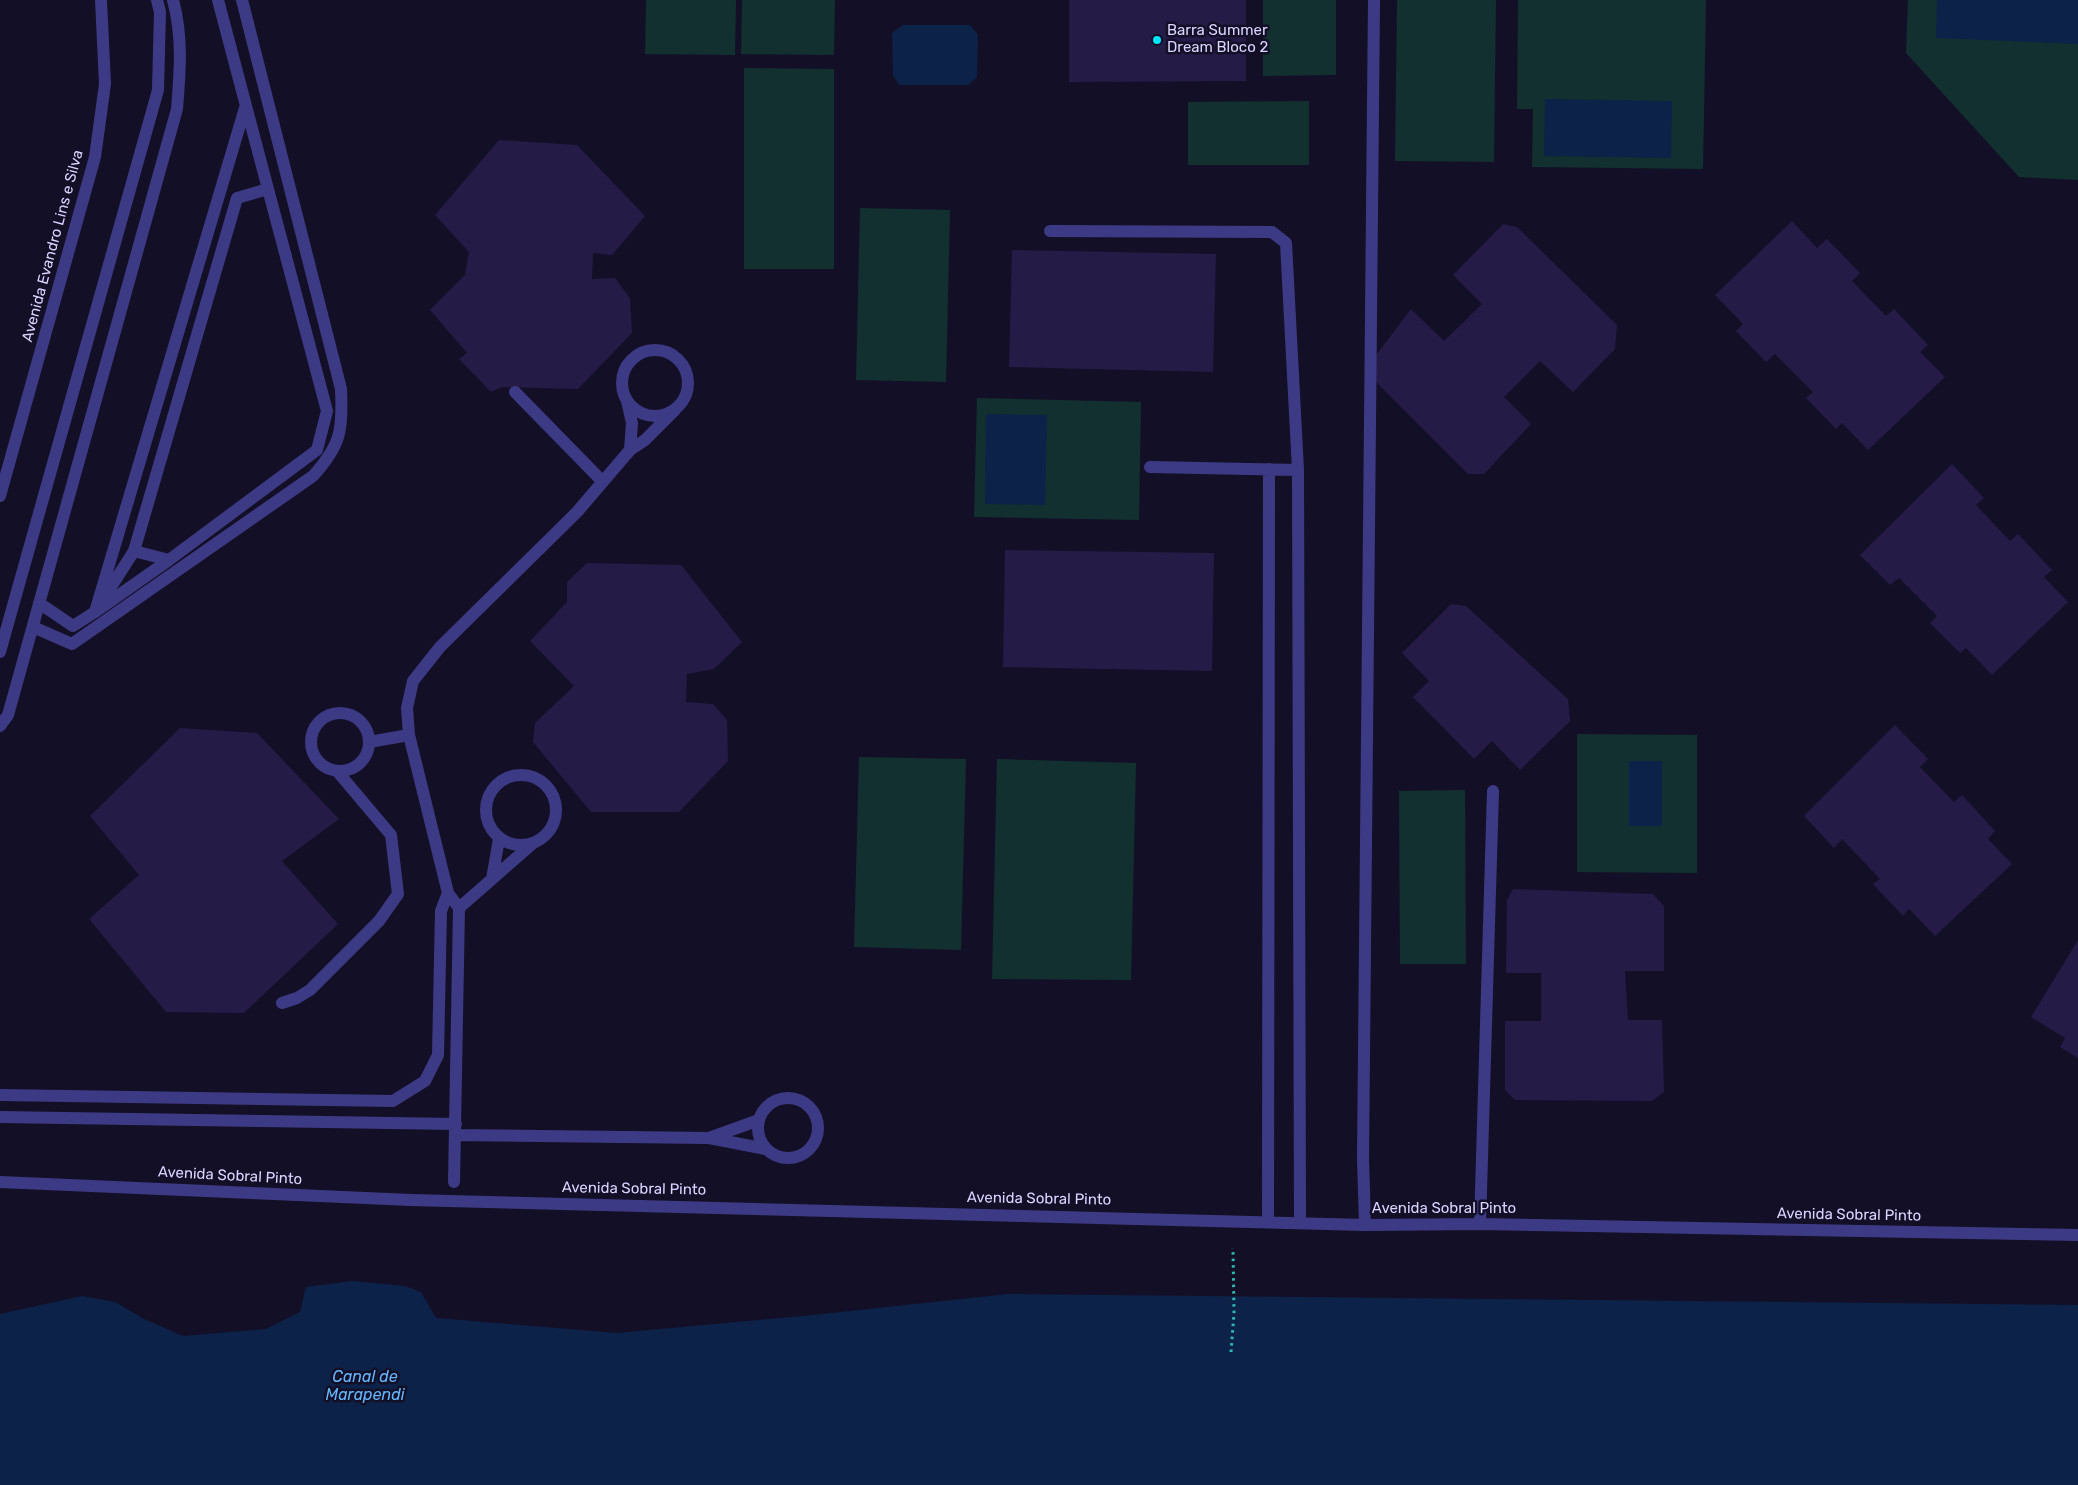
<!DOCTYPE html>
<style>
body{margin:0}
canvas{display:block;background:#130f26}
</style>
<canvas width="2078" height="1485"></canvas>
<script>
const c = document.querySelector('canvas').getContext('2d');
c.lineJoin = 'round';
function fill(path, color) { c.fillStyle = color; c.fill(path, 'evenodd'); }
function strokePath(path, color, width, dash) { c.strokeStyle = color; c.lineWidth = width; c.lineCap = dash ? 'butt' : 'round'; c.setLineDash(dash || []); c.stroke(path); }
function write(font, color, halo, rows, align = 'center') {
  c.font = font + ' Rubik,sans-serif'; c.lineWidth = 5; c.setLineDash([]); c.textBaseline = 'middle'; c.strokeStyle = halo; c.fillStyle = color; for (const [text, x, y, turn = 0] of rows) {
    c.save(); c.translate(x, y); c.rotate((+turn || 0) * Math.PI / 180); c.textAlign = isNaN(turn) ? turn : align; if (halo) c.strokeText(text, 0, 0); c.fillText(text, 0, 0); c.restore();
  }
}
fill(new Path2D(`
 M 646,0 L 736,0 L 735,55 L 645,54 Z
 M 742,0 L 835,0 L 834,55 L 741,54 Z
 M 1263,0 L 1336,0 L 1336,75 L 1263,76 Z
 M 1397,0 L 1496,0 L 1494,162 L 1395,161 Z
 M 1518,0 L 1706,0 L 1703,169 L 1532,167 L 1533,109 L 1517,109 Z
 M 1908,0 L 2078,0 L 2078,180 L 2019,177 L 1906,53 Z
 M 744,68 L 834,69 L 834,269 L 744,269 Z
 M 1309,101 L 1309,165 L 1188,165 L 1188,102 Z
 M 860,208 L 950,210 L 946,382 L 856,380 Z
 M 977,398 L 1141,402 L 1139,520 L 974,517 Z
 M 1577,734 L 1697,735 L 1697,873 L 1577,872 Z
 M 859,757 L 966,759 L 961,950 L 854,947 Z
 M 997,759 L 1136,763 L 1131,980 L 992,979 Z
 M 1465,790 L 1466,964 L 1400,964 L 1399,791 Z`), '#12302f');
fill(new Path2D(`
 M 1937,0 L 2078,0 L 2078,44 L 1936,38 Z
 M 903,25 L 970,25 L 978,35 L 977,77 L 968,85 L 899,85 L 893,75 L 892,33 Z
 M 1545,99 L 1672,101 L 1671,158 L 1544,156 Z
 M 986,414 L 1047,415 L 1045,505 L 985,504 Z
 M 1629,761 L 1662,761 L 1662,826 L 1629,826 Z
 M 352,1281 L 405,1286 L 421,1292 L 436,1318 L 617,1333 L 813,1315 L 1008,1294 L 2078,1305 L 2078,1485 L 0,1485 L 0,1314 L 82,1296 L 115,1302 L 144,1319 L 183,1336 L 266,1329 L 300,1312 L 306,1287 Z`), '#0c2248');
fill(new Path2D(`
 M 1069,0 L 1246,0 L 1246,81 L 1069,82 Z
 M 499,140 L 577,145 L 645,216 L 612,255 L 593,253 L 592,279 L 615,278 L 630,298 L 632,333 L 578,389 L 502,387 L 491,392 L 459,359 L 467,353 L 430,310 L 465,275 L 469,252 L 435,215 Z
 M 1792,221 L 1817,248 L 1827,239 L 1860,273 L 1852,281 L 1886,316 L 1894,309 L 1928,345 L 1920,352 L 1945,377 L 1868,450 L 1842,423 L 1836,429 L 1806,398 L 1813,392 L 1775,354 L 1766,362 L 1736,331 L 1743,324 L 1715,295 Z
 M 1503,224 L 1517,227 L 1617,325 L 1615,349 L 1573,392 L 1540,361 L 1504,397 L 1531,424 L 1484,474 L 1468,474 L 1374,380 L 1373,359 L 1411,309 L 1444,341 L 1482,304 L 1453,275 Z
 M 1012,250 L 1216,254 L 1213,372 L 1009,367 Z
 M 1952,464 L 1984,498 L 1976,505 L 2010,541 L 2018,534 L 2052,570 L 2044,577 L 2068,602 L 1992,675 L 1966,648 L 1960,653 L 1930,623 L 1937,616 L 1899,578 L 1890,585 L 1860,555 Z
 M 1005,550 L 1214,553 L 1212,671 L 1003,667 Z
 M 587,563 L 681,565 L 742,642 L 714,669 L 687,674 L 686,702 L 713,704 L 727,720 L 728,761 L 679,812 L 591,812 L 533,742 L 535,723 L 574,686 L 530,641 L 567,602 L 567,582 Z
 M 1451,604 L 1466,606 L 1568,699 L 1570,721 L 1520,770 L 1492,741 L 1474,759 L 1413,697 L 1429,681 L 1402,653 Z
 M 1895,725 L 1928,759 L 1920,767 L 1954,802 L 1962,795 L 1995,831 L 1988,839 L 2012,864 L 1935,936 L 1909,909 L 1903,916 L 1873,884 L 1880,879 L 1842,839 L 1834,848 L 1804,816 Z
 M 180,728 L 257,733 L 339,819 L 282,861 L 338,924 L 244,1013 L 166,1012 L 89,919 L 139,875 L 90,816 Z
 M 1513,889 L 1653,894 L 1664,906 L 1664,971 L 1625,971 L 1628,1020 L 1662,1020 L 1664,1092 L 1652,1101 L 1515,1100 L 1505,1090 L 1505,1021 L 1541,1021 L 1541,973 L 1506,973 L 1507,900 Z
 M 2078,940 L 2078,1058 L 2060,1047 L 2065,1038 L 2031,1017 Z`), '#241b47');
strokePath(new Path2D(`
 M 1231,1352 L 1234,1313 L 1233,1248`), '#2fb8b0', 3, [2.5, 4]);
strokePath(new Path2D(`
 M 218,0 L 268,189
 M 1050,231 L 1272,232 L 1286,243 L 1298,470
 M622 383a33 33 0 1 1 66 0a33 33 0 1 1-66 0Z
 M 515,392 L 603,482
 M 627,401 L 632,423 L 630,450
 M 1150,467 L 1298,470 L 1300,1223
 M 0,496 L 95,157 L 105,84 L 101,0
 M 134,551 L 169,560 L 317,450 L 327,411 L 268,189 L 237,198 L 134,551 L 95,612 L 169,560
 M 39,603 L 73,626 L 95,612 L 245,108
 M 33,627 L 72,644 L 313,476 C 341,445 343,430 341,389 L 242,0
 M 0,652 L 158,90 L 160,12 L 157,0
 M311 742a29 29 0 1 1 58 0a29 29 0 1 1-58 0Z
 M 0,726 L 8,715 L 177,109 C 180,72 183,37 173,0
 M 369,742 L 409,735
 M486 810a35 35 0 1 1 70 0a35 35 0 1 1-70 0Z
 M 492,879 L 499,839
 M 459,908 L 532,844
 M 282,1003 L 297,998 L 310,990 L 379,921 L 398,894 L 391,835 L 337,771
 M 0,1095 L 393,1101 L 425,1081 L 438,1055 L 441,911 L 448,893
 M758 1128a30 30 0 1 1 60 0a30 30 0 1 1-60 0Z
 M 0,1117 L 456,1124
 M 759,1120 L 709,1138 L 766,1149
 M 455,1135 L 709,1138
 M 0,1182 L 411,1200 L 1365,1225 L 1480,1224 L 2078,1235
 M 454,1182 L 459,908 L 448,893 L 409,735 L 407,708 L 413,681 L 440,647 L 577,512 L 630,450 L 645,440 L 675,410
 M 1268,1222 L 1269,469
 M 1480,1224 L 1493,791
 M 1365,1225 L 1363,1158 L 1374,0`), '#3d3a85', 12);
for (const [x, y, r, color] of [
 [1157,40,5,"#00e5ff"]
]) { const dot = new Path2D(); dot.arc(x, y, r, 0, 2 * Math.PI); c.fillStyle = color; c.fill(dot); strokePath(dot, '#130f26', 2); }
write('15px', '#d9d4ff', '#130f26', [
 ["Barra Summer",1167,31],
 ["Dream Bloco 2",1167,48]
], 'left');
write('15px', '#d9d4ff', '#130f26', [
 ["Avenida Evandro Lins e Silva",53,246,-75],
 ["Avenida Sobral Pinto",230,1176,3],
 ["Avenida Sobral Pinto",634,1189,1],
 ["Avenida Sobral Pinto",1039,1199,1],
 ["Avenida Sobral Pinto",1444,1209],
 ["Avenida Sobral Pinto",1849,1215,1]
]);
write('italic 16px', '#62b6ff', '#130f26', [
 ["Canal de",365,1377],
 ["Marapendi",365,1395]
]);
</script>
